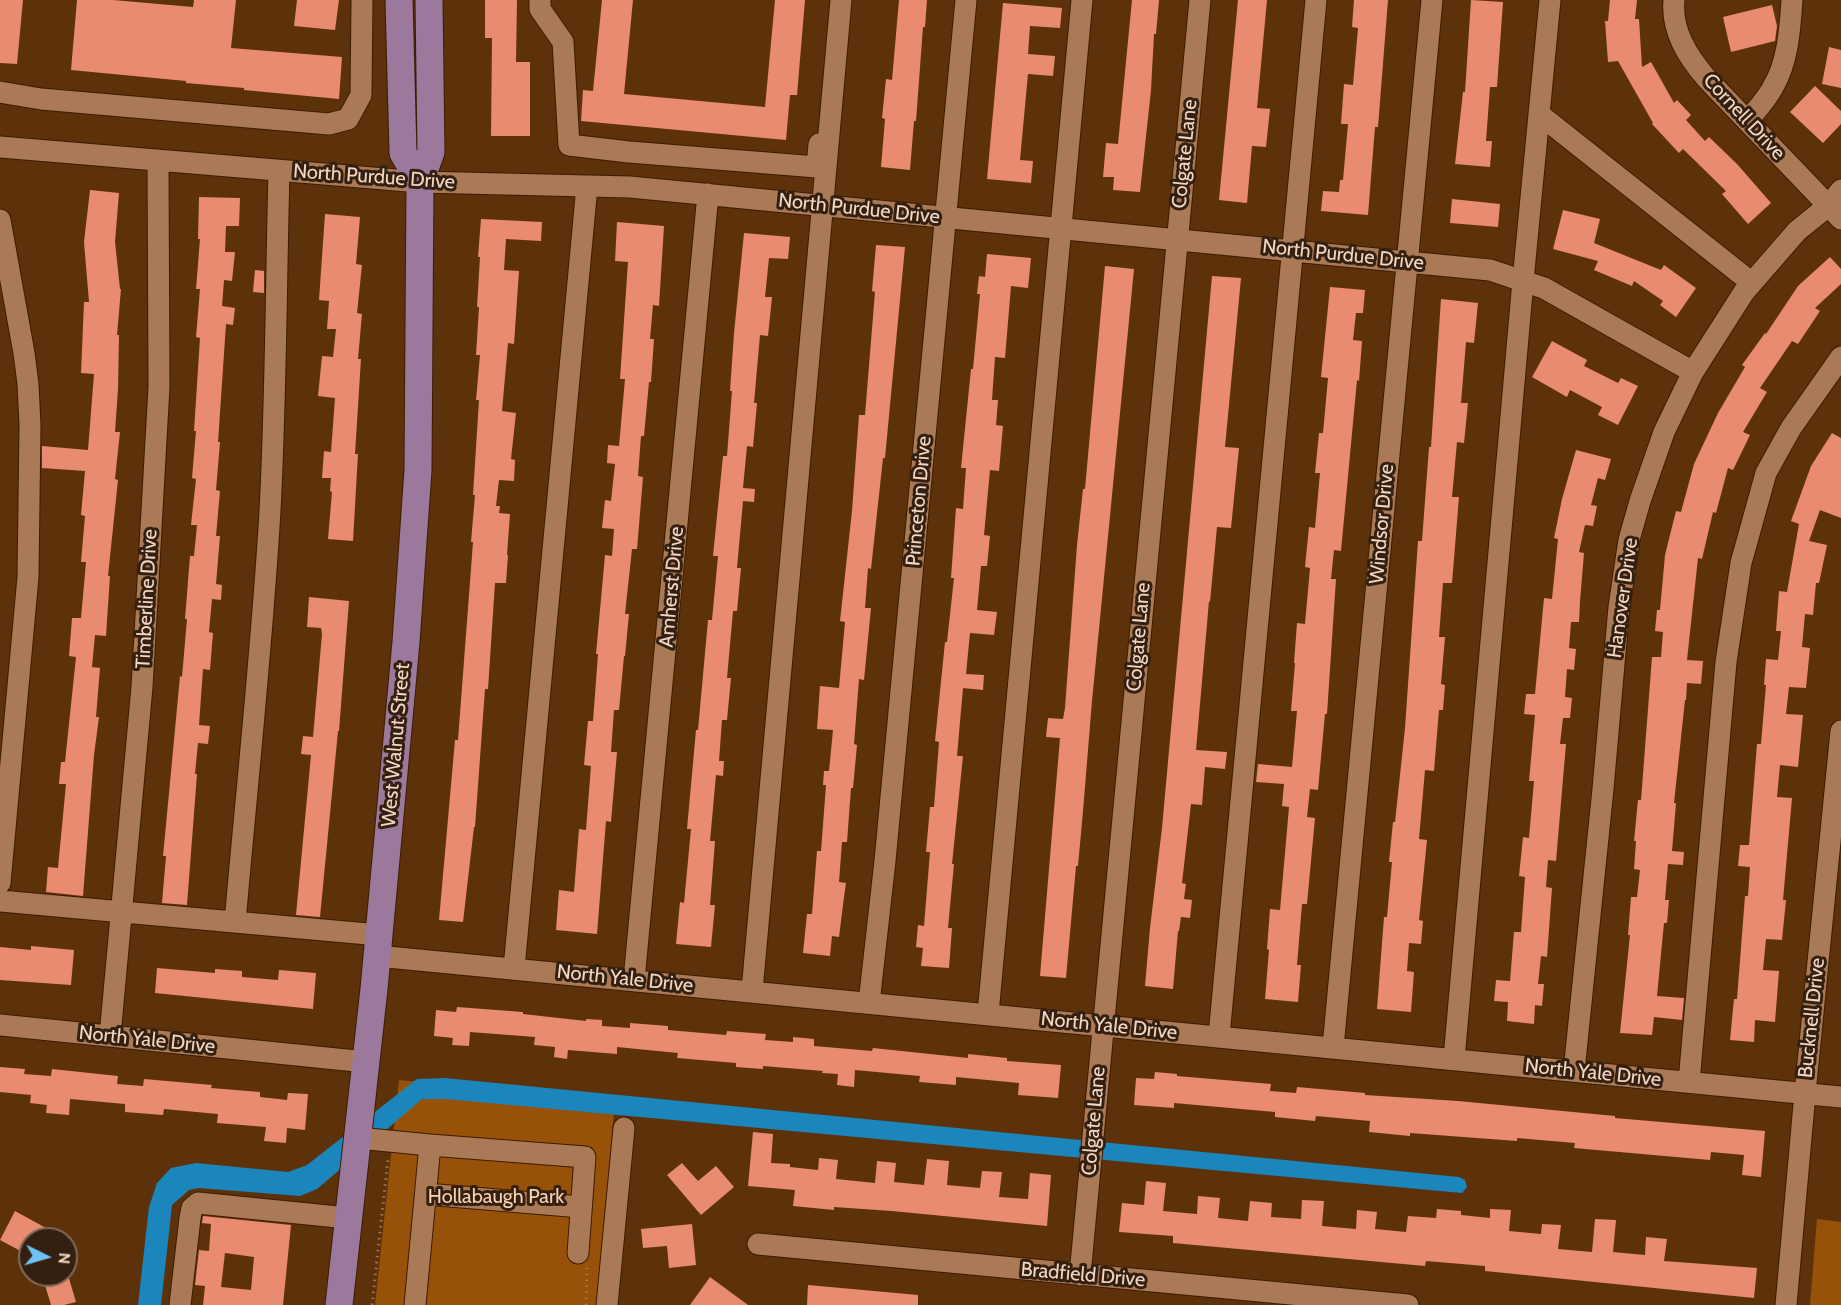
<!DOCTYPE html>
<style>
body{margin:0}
#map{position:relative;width:1841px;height:1305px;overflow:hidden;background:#5d320b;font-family:Cabin,sans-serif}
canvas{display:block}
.north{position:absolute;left:18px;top:1227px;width:60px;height:60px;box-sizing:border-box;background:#342011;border:2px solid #806958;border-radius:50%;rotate:95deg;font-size:16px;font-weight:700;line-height:24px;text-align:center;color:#f2d6c3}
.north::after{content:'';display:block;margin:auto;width:21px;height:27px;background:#6fc2f4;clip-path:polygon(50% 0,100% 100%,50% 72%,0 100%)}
</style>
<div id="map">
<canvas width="1841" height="1305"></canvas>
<div class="north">N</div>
</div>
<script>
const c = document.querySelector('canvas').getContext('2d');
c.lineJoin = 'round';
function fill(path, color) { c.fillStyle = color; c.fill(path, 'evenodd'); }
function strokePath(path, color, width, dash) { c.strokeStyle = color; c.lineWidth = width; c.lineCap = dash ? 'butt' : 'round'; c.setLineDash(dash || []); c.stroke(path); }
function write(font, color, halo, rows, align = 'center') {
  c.font = font + ' Cabin,sans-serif'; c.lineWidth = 6; c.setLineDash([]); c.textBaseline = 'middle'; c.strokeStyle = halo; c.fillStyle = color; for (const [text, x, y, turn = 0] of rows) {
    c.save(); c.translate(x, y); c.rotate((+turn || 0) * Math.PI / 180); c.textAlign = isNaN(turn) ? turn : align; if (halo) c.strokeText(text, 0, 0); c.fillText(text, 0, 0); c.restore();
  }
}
fill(new Path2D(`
 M 399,1080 L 615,1101 L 597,1305 L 375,1305 Z
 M 1817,1219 L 1841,1222 L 1841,1305 L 1810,1305 Z`), '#985108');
fill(new Path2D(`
 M 445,1078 L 1459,1177 L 1465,1180 L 1467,1187 L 1462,1193 L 446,1099 L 422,1099 L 317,1189 L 300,1196 L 199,1188 L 189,1190 L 172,1205 L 161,1305 L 138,1305 L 149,1207 L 157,1183 L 171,1168 L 196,1163 L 288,1172 L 307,1165 L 417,1079 Z`), '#1b86bb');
fill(new Path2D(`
 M 0,0 L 23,0 L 17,64 L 0,63 Z
 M 77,0 L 113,0 L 193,7 L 194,0 L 236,0 L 231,48 L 342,57 L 339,99 L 244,90 L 244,88 L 186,83 L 186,81 L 71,70 Z
 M 297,0 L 339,0 L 335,30 L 294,26 Z
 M 485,0 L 517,0 L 516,62 L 530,62 L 530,136 L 491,136 L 492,38 L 485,38 Z
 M 602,0 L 633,0 L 624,94 L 765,107 L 775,0 L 805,0 L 797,95 L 790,95 L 786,140 L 581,121 L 583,90 L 593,91 Z
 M 899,0 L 927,0 L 925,27 L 923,27 L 916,121 L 914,121 L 910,170 L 881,167 L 885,119 L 882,118 L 886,79 L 892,80 Z
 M 1132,0 L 1159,0 L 1156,34 L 1154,34 L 1151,90 L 1140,192 L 1113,190 L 1114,177 L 1103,177 L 1106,143 L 1118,144 Z
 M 1238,0 L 1267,0 L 1257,108 L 1270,109 L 1266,147 L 1252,146 L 1247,203 L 1219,200 Z
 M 1354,0 L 1388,0 L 1378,127 L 1375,127 L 1368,215 L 1321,211 L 1323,191 L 1339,192 L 1340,180 L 1343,180 L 1348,124 L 1341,124 L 1344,84 L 1353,85 L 1358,28 L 1352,27 Z
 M 1471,0 L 1503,2 L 1497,87 L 1490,87 L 1486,141 L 1492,141 L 1490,167 L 1455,164 L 1463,92 L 1465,92 Z
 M 1610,0 L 1637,0 L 1635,19 L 1639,19 L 1642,67 L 1651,62 L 1674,103 L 1677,100 L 1691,115 L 1686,120 L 1705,141 L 1709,137 L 1737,164 L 1771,203 L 1748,224 L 1722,194 L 1726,191 L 1683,149 L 1679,153 L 1652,124 L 1653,123 L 1618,61 L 1608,62 L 1605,21 L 1608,21 Z
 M 1003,3 L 1062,8 L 1060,28 L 1030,26 L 1028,54 L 1055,56 L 1053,76 L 1028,74 L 1020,160 L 1033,161 L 1031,183 L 987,179 Z
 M 1772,5 L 1777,26 L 1775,41 L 1731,52 L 1723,17 Z
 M 1829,47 L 1841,50 L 1841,88 L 1822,84 Z
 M 1815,86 L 1841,111 L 1841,124 L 1823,143 L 1790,112 Z
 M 90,190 L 119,193 L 115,242 L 120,289 L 121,289 L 117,335 L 119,335 L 118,389 L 115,432 L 120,432 L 115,479 L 118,480 L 108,576 L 110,576 L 106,636 L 95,635 L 92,667 L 100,668 L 96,717 L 99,717 L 94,755 L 83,896 L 46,892 L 48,867 L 58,868 L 66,784 L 59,784 L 61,762 L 65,762 L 76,657 L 69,656 L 72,618 L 81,618 L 86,562 L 81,562 L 85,516 L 81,515 L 85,471 L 42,468 L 42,446 L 88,450 L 94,374 L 81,373 L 84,302 L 89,302 L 84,242 Z
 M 199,197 L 240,198 L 239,226 L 226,226 L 225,252 L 235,252 L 232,281 L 224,280 L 222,306 L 235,308 L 233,325 L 226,324 L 218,442 L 220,442 L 216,490 L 220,491 L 216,536 L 220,536 L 216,584 L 222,585 L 221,600 L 212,599 L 209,632 L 213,633 L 210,670 L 203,669 L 199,725 L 210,726 L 208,744 L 198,743 L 195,774 L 197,774 L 187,905 L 162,903 L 166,856 L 163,856 L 171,772 L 180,676 L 182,677 L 187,619 L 185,619 L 190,556 L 194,556 L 197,525 L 191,525 L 196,479 L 192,478 L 196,431 L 194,431 L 200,338 L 196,337 L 200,289 L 196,289 L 200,239 L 198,239 Z
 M 1452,199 L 1500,204 L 1498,227 L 1450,223 Z
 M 1563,210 L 1600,219 L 1594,243 L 1661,270 L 1664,265 L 1696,288 L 1676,317 L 1660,305 L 1663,301 L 1634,281 L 1632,286 L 1594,270 L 1598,261 L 1553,249 Z
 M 325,214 L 360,217 L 356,264 L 362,265 L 357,313 L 362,314 L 358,359 L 361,359 L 355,454 L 358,454 L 353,541 L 328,539 L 332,492 L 330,491 L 331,478 L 322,478 L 324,451 L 331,452 L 335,398 L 318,396 L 322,356 L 333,357 L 336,329 L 327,329 L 329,301 L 319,300 Z
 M 481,219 L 542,222 L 541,241 L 506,239 L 504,270 L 519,271 L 514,344 L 508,343 L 502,411 L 516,413 L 511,459 L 515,460 L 514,481 L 499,480 L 496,506 L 500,506 L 499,513 L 510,514 L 507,555 L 508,555 L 506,583 L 495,583 L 488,689 L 485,689 L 475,827 L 474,827 L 463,922 L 439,920 L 455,740 L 458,740 L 473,542 L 471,542 L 475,495 L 473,495 L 479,400 L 476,400 L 480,355 L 476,355 L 479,307 L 477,307 L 480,257 L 478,257 Z
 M 617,222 L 664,226 L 659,306 L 653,305 L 650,339 L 654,339 L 651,382 L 649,382 L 644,436 L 641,436 L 638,476 L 643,477 L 637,549 L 632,549 L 625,614 L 629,614 L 625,656 L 624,656 L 619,710 L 614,710 L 611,752 L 617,752 L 611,822 L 606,821 L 597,934 L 556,930 L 559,890 L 574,892 L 579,829 L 586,830 L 591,766 L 584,765 L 588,721 L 593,721 L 598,654 L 596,654 L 605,555 L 612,556 L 614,529 L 602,528 L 605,500 L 611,501 L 615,464 L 607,463 L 608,445 L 619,446 L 625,379 L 620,379 L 628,262 L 615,261 Z
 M 744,233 L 790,237 L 788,259 L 769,258 L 765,297 L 772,297 L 768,336 L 760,335 L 754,403 L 757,403 L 753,447 L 747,446 L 743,488 L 755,489 L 754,502 L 743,501 L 737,568 L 741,568 L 737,611 L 733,611 L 727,678 L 731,678 L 727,720 L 722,720 L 719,761 L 724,761 L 723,776 L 716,775 L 710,841 L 715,841 L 710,905 L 715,905 L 711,947 L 676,944 L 680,902 L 684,903 L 691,829 L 687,829 L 696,730 L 698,730 L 708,620 L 712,620 L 718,556 L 713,556 L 723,456 L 727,456 L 732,391 L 730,391 L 734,333 Z
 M 876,245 L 905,247 L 885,458 L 883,458 L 871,569 L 868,568 L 865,608 L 871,608 L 864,680 L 859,679 L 854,744 L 857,745 L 853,788 L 851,788 L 847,842 L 842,842 L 839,882 L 846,883 L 844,897 L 839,937 L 832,936 L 830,956 L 803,953 L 807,914 L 812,914 L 817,851 L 821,851 L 826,785 L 823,785 L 824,771 L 829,771 L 833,730 L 817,729 L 820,686 L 839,688 L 845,622 L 840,621 L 852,511 L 859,415 L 865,415 L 875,292 L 872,291 Z
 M 987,254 L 1031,258 L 1028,288 L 1011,286 L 1005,358 L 995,357 L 992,400 L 998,400 L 996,425 L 1003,426 L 999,471 L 990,470 L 984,535 L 990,536 L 987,566 L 981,566 L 977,610 L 997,612 L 994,635 L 970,633 L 966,674 L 984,675 L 983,690 L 963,688 L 957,756 L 963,756 L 952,864 L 954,864 L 948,928 L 952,928 L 949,968 L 921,966 L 923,948 L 916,947 L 918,925 L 924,926 L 930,852 L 926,852 L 930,807 L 934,807 L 939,742 L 935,741 L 945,642 L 947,642 L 954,578 L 951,578 L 956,508 L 963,509 L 966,468 L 961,468 L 971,369 L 973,369 L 980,294 L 977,294 L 979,276 L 985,277 Z
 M 1830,257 L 1841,269 L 1841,284 L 1815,308 L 1820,311 L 1798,344 L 1792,341 L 1760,388 L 1767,392 L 1743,432 L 1750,435 L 1733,470 L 1728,468 L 1716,513 L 1713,512 L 1702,559 L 1698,558 L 1687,660 L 1703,661 L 1701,684 L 1687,683 L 1686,700 L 1685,700 L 1674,803 L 1676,803 L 1672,851 L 1684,852 L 1683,865 L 1668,864 L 1665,900 L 1669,900 L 1667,923 L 1664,923 L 1657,996 L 1684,998 L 1682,1020 L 1654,1017 L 1652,1035 L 1620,1033 L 1630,935 L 1628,935 L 1631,897 L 1637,897 L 1640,870 L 1634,869 L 1636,841 L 1634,841 L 1638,800 L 1641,800 L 1652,657 L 1661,657 L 1663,632 L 1655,631 L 1657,610 L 1660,610 L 1665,555 L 1676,511 L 1681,512 L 1694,464 L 1718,413 L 1745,367 L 1742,365 L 1765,333 L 1766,334 L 1798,286 Z
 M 1105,266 L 1134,269 L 1092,701 L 1083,811 L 1078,866 L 1076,866 L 1066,978 L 1040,976 L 1060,738 L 1046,737 L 1048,718 L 1063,719 L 1065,708 L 1077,545 L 1083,489 L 1085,489 Z
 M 255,270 L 264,271 L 264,293 L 253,292 Z
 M 1212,276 L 1241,278 L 1225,447 L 1239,448 L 1231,528 L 1217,527 L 1210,602 L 1209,601 L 1196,750 L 1227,752 L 1225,769 L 1205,767 L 1202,805 L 1191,804 L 1182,883 L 1186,884 L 1184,899 L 1192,900 L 1190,918 L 1181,917 L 1179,931 L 1178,931 L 1173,989 L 1145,986 L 1150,928 L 1162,828 Z
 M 1330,287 L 1365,290 L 1363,313 L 1356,313 L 1353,340 L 1362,341 L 1359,381 L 1357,380 L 1341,551 L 1334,550 L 1331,579 L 1336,579 L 1327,714 L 1325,714 L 1318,790 L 1310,789 L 1307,817 L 1315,818 L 1307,904 L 1302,904 L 1297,965 L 1301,965 L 1298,1002 L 1265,999 L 1269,950 L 1267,949 L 1270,909 L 1280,910 L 1289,807 L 1282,806 L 1284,784 L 1256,782 L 1258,764 L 1292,767 L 1297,711 L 1291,711 L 1295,663 L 1294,663 L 1297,623 L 1305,624 L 1310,568 L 1305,567 L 1309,527 L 1315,528 L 1320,473 L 1315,473 L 1319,433 L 1323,433 L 1328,378 L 1321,377 Z
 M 1441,299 L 1478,303 L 1474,343 L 1466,342 L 1461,403 L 1468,403 L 1464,443 L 1457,442 L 1452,497 L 1459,497 L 1452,583 L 1443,583 L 1439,637 L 1445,637 L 1441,684 L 1445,685 L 1443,710 L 1439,710 L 1434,771 L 1425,770 L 1419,839 L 1427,840 L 1419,920 L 1423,921 L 1421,944 L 1409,943 L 1407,971 L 1414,972 L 1411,1012 L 1377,1009 L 1384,917 L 1387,917 L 1392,862 L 1389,862 L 1393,822 L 1395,822 L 1405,728 L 1418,541 L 1422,541 L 1429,447 L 1431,447 Z
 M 1552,341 L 1587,360 L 1584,366 L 1618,383 L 1621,378 L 1638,386 L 1618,425 L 1598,415 L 1602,407 L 1570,390 L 1567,397 L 1532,377 Z
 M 1832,433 L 1841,438 L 1841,518 L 1820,510 L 1809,541 L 1827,545 L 1819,583 L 1816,583 L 1813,615 L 1805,614 L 1802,647 L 1810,648 L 1806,688 L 1789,687 L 1786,714 L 1803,715 L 1798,767 L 1780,765 L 1777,797 L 1792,798 L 1783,900 L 1786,900 L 1782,940 L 1766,939 L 1763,970 L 1779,971 L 1775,1022 L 1755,1020 L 1754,1042 L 1730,1040 L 1734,999 L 1737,999 L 1745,896 L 1748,896 L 1750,867 L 1738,866 L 1740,845 L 1749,845 L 1757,744 L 1761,744 L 1766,685 L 1764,685 L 1766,659 L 1778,660 L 1781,631 L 1776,631 L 1779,591 L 1787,592 L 1799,524 L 1791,521 L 1811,466 Z
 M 1576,450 L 1611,459 L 1605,480 L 1598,478 L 1591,505 L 1597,506 L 1593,526 L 1585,525 L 1579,552 L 1584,553 L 1580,601 L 1579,622 L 1571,622 L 1569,648 L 1576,649 L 1574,670 L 1567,669 L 1565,697 L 1572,698 L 1570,718 L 1563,718 L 1560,744 L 1566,744 L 1556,861 L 1548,860 L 1546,887 L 1552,888 L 1547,957 L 1541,956 L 1538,984 L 1544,984 L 1542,1006 L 1535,1005 L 1534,1024 L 1507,1021 L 1508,1002 L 1494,1001 L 1496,980 L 1510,981 L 1514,932 L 1521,932 L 1525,877 L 1519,876 L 1523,837 L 1529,838 L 1534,781 L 1529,781 L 1535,715 L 1524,714 L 1526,694 L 1535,694 L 1544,598 L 1552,599 L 1558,539 L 1554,538 L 1562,499 Z
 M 309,597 L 349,601 L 339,731 L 338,731 L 320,917 L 296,915 L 311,755 L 301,754 L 303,736 L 313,737 L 322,634 L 321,628 L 307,627 Z
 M 31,946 L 74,950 L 71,985 L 0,980 L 0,947 L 31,950 Z
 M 157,968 L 215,973 L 215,969 L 242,971 L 242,977 L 278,980 L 279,970 L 316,973 L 313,1009 L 155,993 Z
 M 457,1007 L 523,1012 L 523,1014 L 586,1021 L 586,1019 L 602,1020 L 602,1026 L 630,1028 L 630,1023 L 668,1026 L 668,1030 L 726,1035 L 727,1031 L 766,1034 L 765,1040 L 793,1042 L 793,1037 L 814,1039 L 814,1046 L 872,1051 L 873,1048 L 968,1058 L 968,1054 L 1007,1058 L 1007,1061 L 1061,1065 L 1058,1098 L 1018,1095 L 1019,1083 L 956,1077 L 956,1085 L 919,1082 L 920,1076 L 855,1070 L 854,1087 L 837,1085 L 838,1074 L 822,1073 L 823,1071 L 763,1066 L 763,1069 L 736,1067 L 736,1063 L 677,1058 L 678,1053 L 617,1047 L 617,1054 L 568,1050 L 567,1059 L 554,1057 L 555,1047 L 534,1045 L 535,1037 L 470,1032 L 469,1046 L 452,1045 L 453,1038 L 434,1036 L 436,1010 L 456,1012 Z
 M 0,1067 L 25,1069 L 24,1074 L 51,1076 L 52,1069 L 118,1076 L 117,1084 L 143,1086 L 144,1079 L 212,1085 L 211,1088 L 260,1092 L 260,1097 L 287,1100 L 288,1093 L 308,1094 L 305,1130 L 287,1128 L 286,1143 L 264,1141 L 266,1127 L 217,1123 L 218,1114 L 164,1109 L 163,1115 L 125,1112 L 125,1104 L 70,1099 L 69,1115 L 46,1113 L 47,1105 L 30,1103 L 31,1095 L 0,1092 Z
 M 1155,1072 L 1177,1074 L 1177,1076 L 1271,1084 L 1270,1091 L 1296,1093 L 1297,1087 L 1365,1093 L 1365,1095 L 1458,1101 L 1615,1116 L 1615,1118 L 1765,1131 L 1761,1177 L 1742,1175 L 1744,1155 L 1711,1152 L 1710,1160 L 1574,1148 L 1575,1143 L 1517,1138 L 1517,1141 L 1410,1133 L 1410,1136 L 1369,1132 L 1370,1121 L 1316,1116 L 1315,1121 L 1275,1117 L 1275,1112 L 1174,1103 L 1174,1108 L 1134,1105 L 1136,1078 L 1154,1079 Z
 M 753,1132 L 773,1134 L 771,1163 L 790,1164 L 790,1167 L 818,1170 L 819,1158 L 838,1160 L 836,1179 L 875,1183 L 877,1161 L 896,1163 L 894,1182 L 924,1185 L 927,1159 L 949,1161 L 947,1185 L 980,1188 L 982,1171 L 1002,1172 L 999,1197 L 1028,1199 L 1030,1173 L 1051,1175 L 1047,1226 L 892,1211 L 834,1207 L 834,1210 L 793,1206 L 795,1190 L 748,1186 Z
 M 682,1163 L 698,1181 L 716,1166 L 734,1187 L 701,1215 L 667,1175 Z
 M 1146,1181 L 1166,1183 L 1163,1211 L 1197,1214 L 1198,1196 L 1220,1198 L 1218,1218 L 1248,1221 L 1250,1201 L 1272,1203 L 1271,1217 L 1301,1219 L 1302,1200 L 1324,1201 L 1322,1226 L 1356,1229 L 1357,1210 L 1377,1212 L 1375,1229 L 1406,1232 L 1408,1216 L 1436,1218 L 1437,1209 L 1461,1211 L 1461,1215 L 1490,1218 L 1490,1209 L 1511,1210 L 1509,1231 L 1541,1234 L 1542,1224 L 1561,1225 L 1558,1249 L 1592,1252 L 1595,1219 L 1616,1220 L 1613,1252 L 1645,1255 L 1646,1237 L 1667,1239 L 1664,1261 L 1757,1268 L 1754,1298 L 1485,1271 L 1485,1266 L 1426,1261 L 1425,1266 L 1173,1243 L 1173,1236 L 1119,1232 L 1122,1203 L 1144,1205 Z
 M 15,1211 L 66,1239 L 30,1239 L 30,1256 L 0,1240 Z
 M 203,1216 L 291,1225 L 283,1305 L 203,1305 L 205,1286 L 195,1285 L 199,1250 L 209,1251 L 211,1224 L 202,1223 ZM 225,1253 L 254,1257 L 251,1290 L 221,1287 Z
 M 692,1224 L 696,1265 L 669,1268 L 667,1246 L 643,1248 L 641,1229 Z
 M 42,1275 L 68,1275 L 76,1302 L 64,1305 L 51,1305 Z
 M 710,1277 L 748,1305 L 690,1305 Z
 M 808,1285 L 918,1295 L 918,1305 L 807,1305 Z`), '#e88b70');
const minor = new Path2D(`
 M 540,0 L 540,9 L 563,42 L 569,145 L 629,152 L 817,167 L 819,144
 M 1674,0 C 1671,31 1688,57 1707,79 L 1841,219
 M 0,92 L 41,99 L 329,124 L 348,119 L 361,95 L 362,0
 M 1539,114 L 1752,283
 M 1748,121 C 1756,110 1767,99 1773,87 C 1788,62 1790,29 1792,0
 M 0,147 L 420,182 L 630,187 L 1490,270 L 1544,288 L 1693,372
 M 0,220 L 24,353 L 28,384 L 30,425 L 28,577 L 0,883
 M 0,901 L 379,935
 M 235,922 C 247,785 262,648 270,511 C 276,398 276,284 279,171
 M 377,956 L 1841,1097
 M 514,968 L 587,186
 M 634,980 L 708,194
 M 752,991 L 841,0
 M 869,1003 L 885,861 L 966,0
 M 988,1014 L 1082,0
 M 0,1025 L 366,1062
 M 110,1036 L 142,687 L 159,387 L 158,160
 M 1219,1036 L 1316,0
 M 1333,1047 L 1432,0
 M 1454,1059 L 1523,281 L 1550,0
 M 1574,1071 L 1603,789 L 1619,607 L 1629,540 L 1640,501 L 1664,432 L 1693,372 L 1744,292 L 1797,231 L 1828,206 L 1841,190
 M 1689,1082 L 1726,662 L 1741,563 L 1766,473 L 1791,428 L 1841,357
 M 358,1138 L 430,1145
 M 426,1194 L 581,1207
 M 758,1244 L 1408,1305
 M 1080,1275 L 1200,0
 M 180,1305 L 190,1218 L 192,1208 L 198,1203 L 348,1218
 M 415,1305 L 430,1145 L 585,1157 L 578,1253
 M 607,1305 L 624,1128
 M 1786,1305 L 1805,1093 L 1841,731`);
const major = new Path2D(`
 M 399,0 L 403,153 L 420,182
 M 339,1305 L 374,989 L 406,642 L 418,470 L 420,182 L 431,152 L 429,0`);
strokePath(minor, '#3c1c00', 23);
strokePath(major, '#3c1c00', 29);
strokePath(new Path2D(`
 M 372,1305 L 388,1159
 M 586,1305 L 587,1268`), '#9c7759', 3, [1.5, 4.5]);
strokePath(minor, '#aa7955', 21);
strokePath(major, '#9c789c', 27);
write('20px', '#f2d6c3', '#342011', [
 ["Cornell Drive",1744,117,47],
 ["Colgate Lane",1185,154,-84],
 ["North Purdue Drive",374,177,4],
 ["North Purdue Drive",859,209,6],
 ["North Purdue Drive",1343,255,6],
 ["Princeton Drive",919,501,-85],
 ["Windsor Drive",1382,524,-85],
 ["Amherst Drive",672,587,-85],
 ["Hanover Drive",1623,598,-82],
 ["Timberline Drive",147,599,-87],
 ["Colgate Lane",1139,637,-85],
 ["West Walnut Street",396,745,-85],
 ["North Yale Drive",625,979,6],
 ["Bucknell Drive",1812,1018,-84],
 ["North Yale Drive",1109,1026,6],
 ["North Yale Drive",147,1040,6],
 ["North Yale Drive",1593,1073,6],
 ["Colgate Lane",1094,1121,-85],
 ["Bradfield Drive",1083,1275,5]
]);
write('20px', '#fbd1b4', '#342011', [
 ["Hollabaugh Park",496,1197]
]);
</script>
